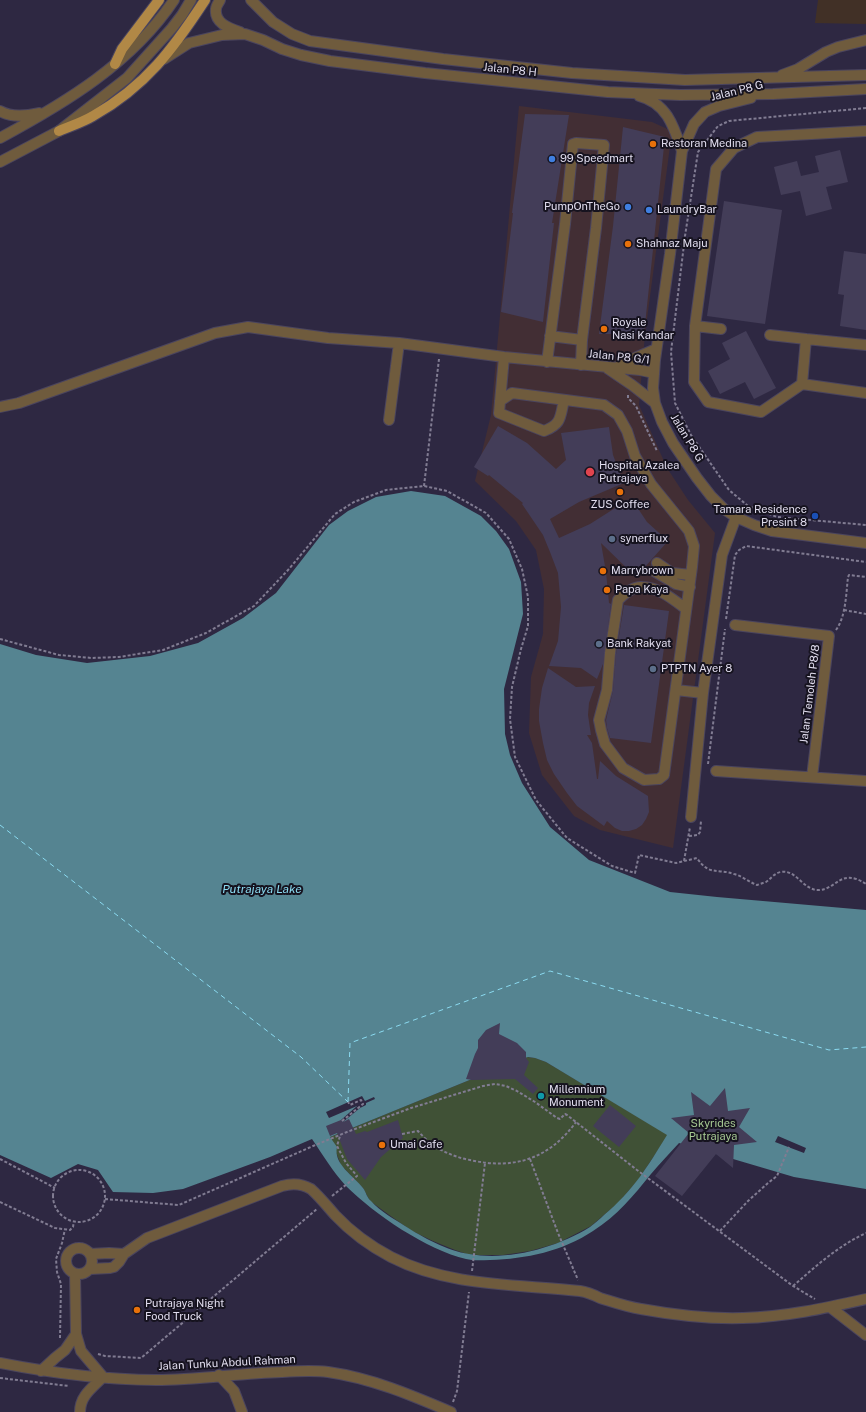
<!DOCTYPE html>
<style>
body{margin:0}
canvas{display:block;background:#2e2842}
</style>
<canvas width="866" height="1412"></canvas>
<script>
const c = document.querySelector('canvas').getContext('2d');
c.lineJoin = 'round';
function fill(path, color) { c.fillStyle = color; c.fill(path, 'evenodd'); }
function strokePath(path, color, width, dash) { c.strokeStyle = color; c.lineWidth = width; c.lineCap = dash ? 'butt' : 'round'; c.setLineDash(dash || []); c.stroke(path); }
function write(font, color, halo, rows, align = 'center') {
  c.font = font + ' "Public Sans",sans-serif'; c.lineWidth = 4; c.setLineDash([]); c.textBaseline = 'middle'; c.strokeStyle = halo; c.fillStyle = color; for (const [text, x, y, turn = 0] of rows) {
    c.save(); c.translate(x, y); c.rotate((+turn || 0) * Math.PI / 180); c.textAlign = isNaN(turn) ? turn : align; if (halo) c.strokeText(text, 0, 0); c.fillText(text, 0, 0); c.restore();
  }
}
fill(new Path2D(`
 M 519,106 L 652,122 L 672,131 L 645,334 L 639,405 L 667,468 L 688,500 L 715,533 L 673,848 L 600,830 L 574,816 L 542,775 L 529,733 L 531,677 L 543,634 L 544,589 L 536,550 L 516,521 L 475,481 L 491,415 Z`), '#422e34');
fill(new Path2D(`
 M 818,0 L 866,0 L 866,24 L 815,23 Z`), '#413026');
fill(new Path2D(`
 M 527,1057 L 535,1058 L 546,1062 L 668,1135 L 638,1180 L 618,1203 L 591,1226 L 558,1243 L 530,1251 L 503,1255 L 479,1255 L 467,1254 L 455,1250 L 433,1241 L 412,1231 L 392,1217 L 370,1201 L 363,1188 L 341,1165 L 330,1137 L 521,1059 Z`), '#405136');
fill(new Path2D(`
 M 411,491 L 445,496 L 481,516 L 496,531 L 509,549 L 521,582 L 523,614 L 504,689 L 505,734 L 510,755 L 522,783 L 550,827 L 589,860 L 670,892 L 717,897 L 866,910 L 866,1189 L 794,1177 L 679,1143 C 670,1153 660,1163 651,1174 C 634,1195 617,1216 593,1231 C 563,1251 526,1259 490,1260 C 482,1260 474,1261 466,1259 C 427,1250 374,1214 346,1186 C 333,1172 323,1155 312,1139 L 270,1157 L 183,1189 L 153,1193 L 113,1192 L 98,1170 L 78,1164 L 51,1178 L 0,1155 L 0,644 L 36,655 L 87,663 L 150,656 L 198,643 L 243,618 L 276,593 L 329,525 L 348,511 L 376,497 ZM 528,1057 L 535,1058 L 546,1062 L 667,1135 C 648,1166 633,1191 604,1215 C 600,1219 595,1223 590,1227 C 556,1248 509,1261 469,1254 C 448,1251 422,1237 405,1226 C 394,1219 380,1211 371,1201 C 367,1198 366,1192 363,1188 C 354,1176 333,1164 337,1147 L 330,1137 L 521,1059 Z`), '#558491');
fill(new Path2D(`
 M 362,1096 L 365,1101 L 374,1097 L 375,1099 L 366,1103 L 366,1105 L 360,1108 L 343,1122 L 341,1120 L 357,1106 L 329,1118 L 326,1112 Z
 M 778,1136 L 806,1148 L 804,1153 L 775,1142 Z`), '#2e2842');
strokePath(new Path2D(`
 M 0,825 L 301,1057 L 348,1102
 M 348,1102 L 350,1043 L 550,971 L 829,1050 L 866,1047`), '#8bdbf1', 1, [5, 4]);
fill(new Path2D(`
 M 525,114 L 569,115 L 552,223 L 554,223 L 543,322 L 501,312 L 513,213 L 512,213 Z
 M 623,127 L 665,137 L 644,334 L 599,334 L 613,226 Z
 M 840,150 L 848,182 L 826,187 L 832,209 L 806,216 L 800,191 L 781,195 L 774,167 L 797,161 L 801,176 L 819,172 L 815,156 Z
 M 724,201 L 782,210 L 765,324 L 707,316 Z
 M 844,251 L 866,254 L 866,330 L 840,326 L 844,295 L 838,294 Z
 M 746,331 L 776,388 L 754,399 L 745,382 L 720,394 L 708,371 L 730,359 L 722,343 Z
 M 498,426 L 527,443 L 556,469 L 566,460 L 561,433 L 609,427 L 613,455 L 624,483 L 579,502 L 550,519 L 559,538 L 590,524 L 631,498 L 647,522 L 668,541 L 636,577 L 601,543 L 606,572 L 609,603 L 611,604 L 603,664 L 597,679 L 581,668 L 549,666 L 558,641 L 561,607 L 558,573 L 550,552 L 543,535 L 522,504 L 523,503 L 489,475 L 488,476 L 474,467 Z
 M 624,605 L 669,611 L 651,743 L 610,738 L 607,728 L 606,720 L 613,691 L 616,654 Z
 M 548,668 L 576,687 L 595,686 L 589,703 L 588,715 L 591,735 L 587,735 L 592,743 L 597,779 L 598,779 L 600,761 L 616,776 L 648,796 L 649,812 L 646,819 L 642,825 L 636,829 L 629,831 L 622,831 L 615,828 L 607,821 L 604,826 L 577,806 L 567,793 L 554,774 L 547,760 L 543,743 L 539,721 L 539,709 L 542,688 Z
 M 500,1023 L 499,1034 L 517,1043 L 526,1052 L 526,1058 L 529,1062 L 524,1075 L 538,1088 L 533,1094 L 515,1079 L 472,1080 L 466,1079 L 475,1054 L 478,1048 L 478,1040 L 486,1030 Z
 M 725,1088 L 728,1111 L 750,1108 L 739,1127 L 757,1142 L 734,1145 L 733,1168 L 716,1154 L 682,1196 L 655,1176 L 689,1133 L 671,1118 L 694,1115 L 691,1092 L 710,1106 Z
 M 610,1105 L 636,1126 L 619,1147 L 593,1126 Z
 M 349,1119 L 356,1134 L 365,1131 L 367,1132 L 398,1120 L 403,1138 L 381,1157 L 365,1180 L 347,1159 L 337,1133 L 330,1136 L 326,1126 L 341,1120 L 343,1122 Z`), '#433d58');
const minor = new Path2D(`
 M 220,0 C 219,2 216,6 216,9 C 214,23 229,28 240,32
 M 251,0 L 273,22 L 292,34 L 310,41 L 443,59 L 572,73 L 685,80 L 866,75
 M 164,59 L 189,43 L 222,35 L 245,34 L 263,40 L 282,49 L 301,55 L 330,61 L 425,73 L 608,92 L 680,95 L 773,94 L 866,89
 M 782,75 L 798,69 L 826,52 L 838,47 L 866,40
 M 639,96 C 667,103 674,127 682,151
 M 751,98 L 719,106 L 705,112 L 694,124 L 682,151 L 670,254 L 655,360 L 653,388 L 655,403 L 662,422 L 673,443 L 697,478 L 711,496 L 724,509 L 736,517 L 754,525 L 772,531 L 866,543
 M 0,111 C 12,118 26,116 39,113
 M 866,131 L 757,137 L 734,148 L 716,169 L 695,326 L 694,382 L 708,402 L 761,412 L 802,384 L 866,393
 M 0,138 C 65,103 132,63 174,0
 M 0,162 L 59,131 L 127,78 L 172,28 L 182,15 L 191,0
 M 695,326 L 721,329
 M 770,335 L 806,339
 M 550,336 L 582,340
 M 504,357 L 499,413 L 544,431 C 562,424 560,417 564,400
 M 547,362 L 565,224 L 573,144 L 576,143 L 604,145 L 596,228 L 582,340 L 581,365
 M 607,368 L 632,385 L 655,403
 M 616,368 L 637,357 L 656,349
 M 802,384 L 806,339 L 866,345
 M 500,401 L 512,393 L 604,405 L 618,415 L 627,431 L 635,456 L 651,484 L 689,531 L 694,546 L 692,567 L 664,775 L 659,779 L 644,780 L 623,768 L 605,744 L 601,730 L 599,720 L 607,690 L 610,653 L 618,600 C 624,594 633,586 642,587 C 659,587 674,600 686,609
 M 0,407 L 19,403 L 215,333 L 248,327 L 328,338 L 399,343 L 504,357 L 640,370 L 654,373
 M 389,420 L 399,343
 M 657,563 L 672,573 L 691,575
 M 654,571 L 676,584 L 690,587
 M 735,625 L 829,636 L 812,777
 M 676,690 L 703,693
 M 716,771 L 866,781
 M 691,817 L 703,693 L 722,555 L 736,517
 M66 1261a13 13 0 1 1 26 0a13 13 0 1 1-26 0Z
 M 90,1254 L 109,1253 L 124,1254
 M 90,1269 L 110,1268 L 114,1267 L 119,1262 L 124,1254 L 147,1238 L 282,1186 C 292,1183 301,1183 311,1189 C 320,1197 327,1206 335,1215 C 351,1232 370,1246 391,1257 C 449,1287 517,1284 580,1291 C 587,1292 594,1295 600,1298 C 613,1302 627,1307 641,1309 C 674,1315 710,1319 743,1318 C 785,1317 826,1308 866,1299
 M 75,1274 L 76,1334 L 81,1351 L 103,1377 C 92,1388 80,1396 80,1412
 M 830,1307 L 866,1335
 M 0,1363 C 51,1373 104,1380 156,1380 C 198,1380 240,1373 282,1372 C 297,1371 313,1370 328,1372 C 371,1378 411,1395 451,1412
 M 41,1371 L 55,1358 L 65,1350 L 76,1334
 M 219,1375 L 234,1391 L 242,1412`);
const major = new Path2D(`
 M 115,64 L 122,49 L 159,0
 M 59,131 C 71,126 83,122 93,116 C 146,86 173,49 205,0`);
strokePath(minor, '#4b455e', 12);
strokePath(major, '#4b455e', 12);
strokePath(new Path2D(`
 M 866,108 L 729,121 L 718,126 L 698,152 L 685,236 L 671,352 L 675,403 L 691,435 L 729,490 L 748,506 L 777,517 L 866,525
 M 628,395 L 628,398 L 636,406 L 657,451
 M 424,486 L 439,359
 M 844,610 L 866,614
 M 726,619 L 735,555 L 739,550 L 746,546 L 866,562
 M 836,630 C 846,616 846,594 848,577 L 849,575 L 866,577
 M 0,639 L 59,655 L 92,658 L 119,657 L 163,650 L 206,633 L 254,606 L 289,569 L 335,514 L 354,502 L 386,490 L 424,486 L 447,491 L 486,513 L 509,539 L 522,569 L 528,597 L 528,626 L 521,649 L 512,687 L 510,719 L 515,757 L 536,800 L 567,838 L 612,866 L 635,873 L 639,855 L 676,863 L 697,858 C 709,876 716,868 734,874 C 742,876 749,882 757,885 C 760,884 763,883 766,882 C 771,879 774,873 781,872 C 796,869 803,890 818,890 C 837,890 840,867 866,884
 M 708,764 L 725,629
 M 689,836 L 698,835 L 700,832 L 701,821
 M 684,861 L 690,827
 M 342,1121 L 363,1104 L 361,1100 L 350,1105 L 348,1102
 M 402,1134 L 418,1131 C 432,1147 449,1156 470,1160 C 514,1170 549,1159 576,1122
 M 0,1159 L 55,1188
 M 530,1159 L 558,1233 L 578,1280
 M53 1196a26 26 0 1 1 52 0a26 26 0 1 1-52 0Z
 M 332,1196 L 357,1176 L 346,1163 L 337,1146 L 340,1136
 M 105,1199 L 179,1205 L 313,1146 L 347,1132 L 411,1108 L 483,1086 L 495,1084 L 506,1086 L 517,1091 L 535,1102 L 557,1118 L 560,1119 L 565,1114 L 567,1115 L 637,1170 L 793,1286 L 815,1299
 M 0,1202 L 55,1228 L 70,1230 L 73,1227 L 74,1221
 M 720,1231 L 748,1201 L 768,1183 L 777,1176 L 789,1147
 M 472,1271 L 485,1163
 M 793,1286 C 816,1266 838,1246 866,1233
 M 60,1338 L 61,1284 L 57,1272 L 56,1259 L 62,1243 L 65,1229
 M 98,1354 L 105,1356 L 141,1358 L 317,1209
 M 0,1378 L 69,1386
 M 453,1402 L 457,1391 L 469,1292`), '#817c92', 2, [3, 2]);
strokePath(minor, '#6f5b3d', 10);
strokePath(major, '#b18846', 10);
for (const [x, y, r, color] of [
 [653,144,4,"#e8710a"],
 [552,159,4,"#3f7fe0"],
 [628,207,4,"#3f7fe0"],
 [649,210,4,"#3f7fe0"],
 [628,244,4,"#e8710a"],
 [604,329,4,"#e8710a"],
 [590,472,5,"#e0444e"],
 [620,492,4,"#e8710a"],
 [815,516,4,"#1a4fb4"],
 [612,539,4,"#5c6f8a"],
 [603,571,4,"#e8710a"],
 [607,590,4,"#e8710a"],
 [599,644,4,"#5c6f8a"],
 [653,669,4,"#5c6f8a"],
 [541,1096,4,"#0f9aa8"],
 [382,1145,4,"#e8710a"],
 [137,1310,4,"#e8710a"]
]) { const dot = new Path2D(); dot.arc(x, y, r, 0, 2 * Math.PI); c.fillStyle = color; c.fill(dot); strokePath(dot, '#16131f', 1.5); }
write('11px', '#e1ddee', '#16131f', [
 ["Jalan P8 H",510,70,6],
 ["Jalan P8 G",737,91,-14],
 ["Jalan P8 G/1",619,357,6],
 ["Jalan P8 G",687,438,59],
 ["Jalan Temoleh P8/8",810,694,-83],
 ["Jalan Tunku Abdul Rahman",227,1363,-3]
]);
write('11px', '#e1ddee', '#16131f', [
 ["Restoran Medina",661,144],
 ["99 Speedmart",560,159],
 ["PumpOnTheGo",620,207,"right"],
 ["LaundryBar",657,210],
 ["Shahnaz Maju",636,244],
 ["Royale",612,323],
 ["Nasi Kandar",612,336],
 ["Hospital Azalea",599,466],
 ["Putrajaya",599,479],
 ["ZUS Coffee",620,505,"center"],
 ["Tamara Residence",807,510,"right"],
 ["Presint 8",807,523,"right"],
 ["synerflux",620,539],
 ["Marrybrown",611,571],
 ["Papa Kaya",615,590],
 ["Bank Rakyat",607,644],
 ["PTPTN Ayer 8",661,669],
 ["Millennium",549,1090],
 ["Monument",549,1103],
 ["Umai Cafe",390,1145],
 ["Putrajaya Night",145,1304],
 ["Food Truck",145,1317]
], 'left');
write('11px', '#a7ca93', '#16131f', [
 ["Skyrides",713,1124],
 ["Putrajaya",713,1137]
]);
write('italic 12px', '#8bdbf1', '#16131f', [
 ["Putrajaya Lake",262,889]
]);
</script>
